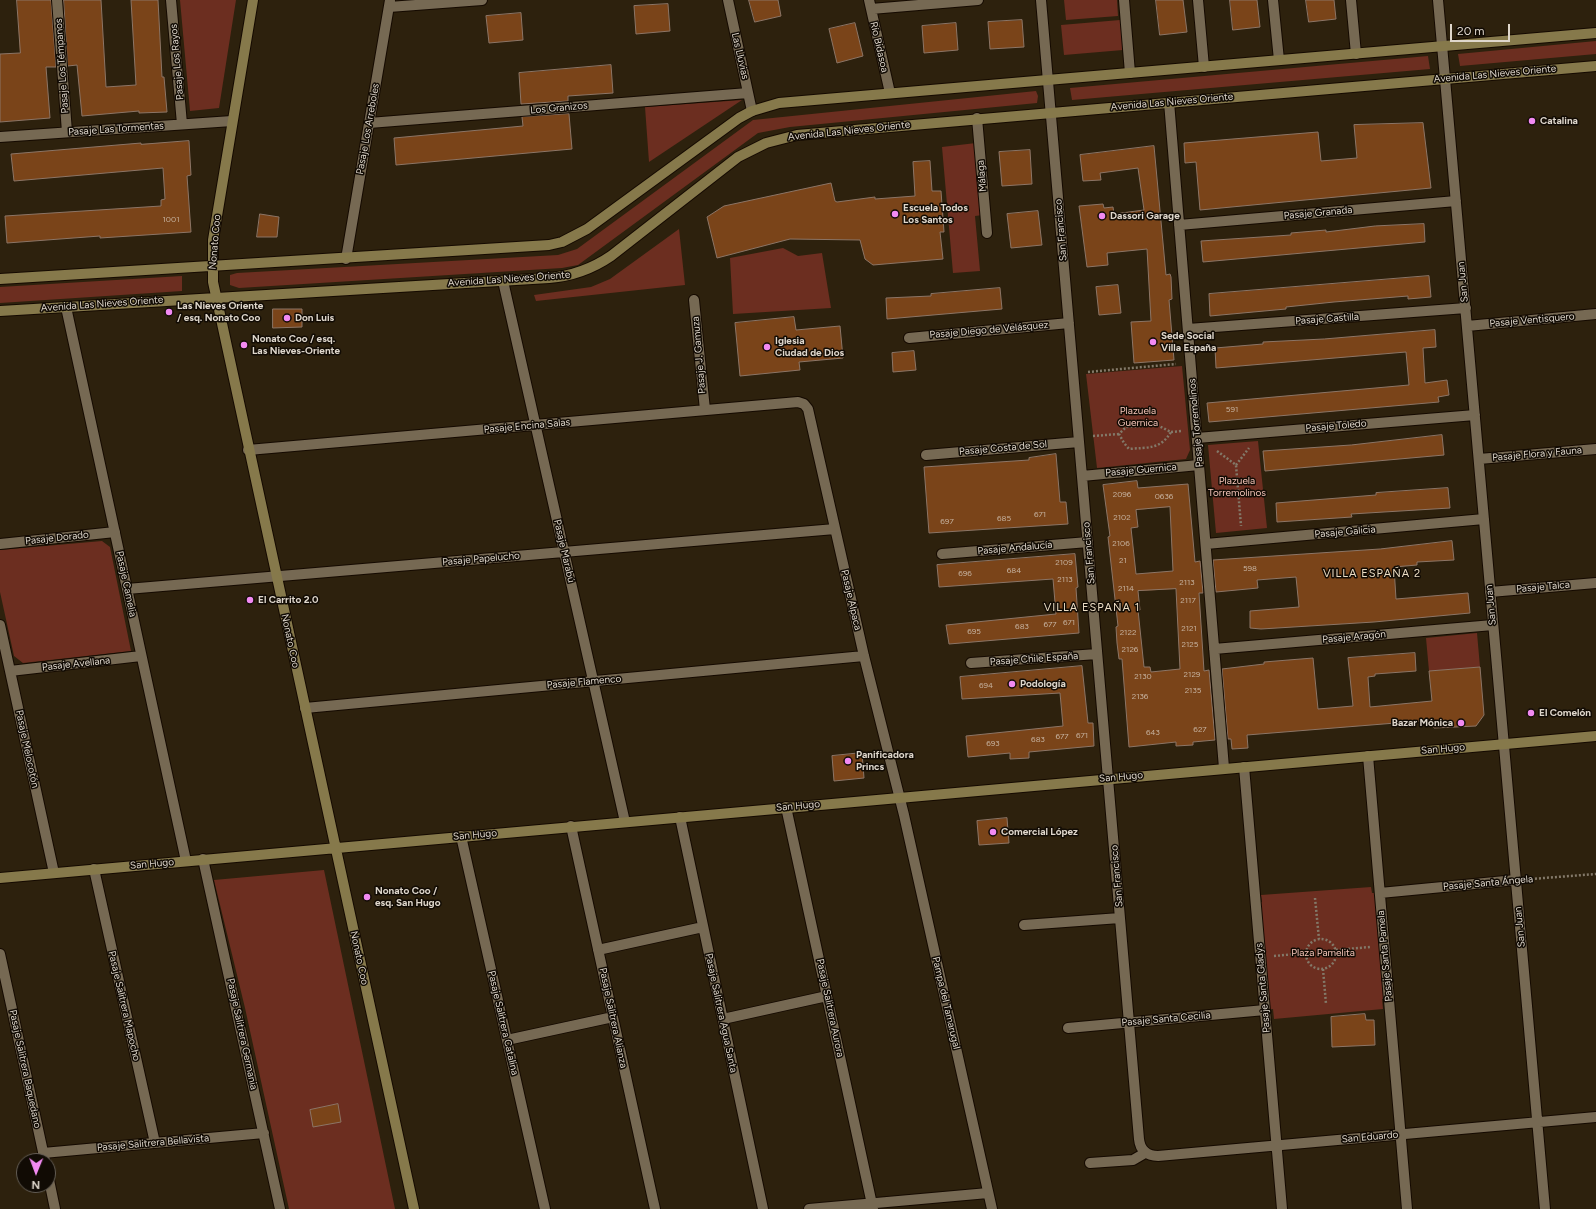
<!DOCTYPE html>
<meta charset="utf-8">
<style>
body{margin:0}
#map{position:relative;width:1596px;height:1209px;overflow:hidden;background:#2d210d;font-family:Figtree,sans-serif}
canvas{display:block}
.north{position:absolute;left:16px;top:1153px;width:40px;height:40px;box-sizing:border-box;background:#110b04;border:1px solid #635d54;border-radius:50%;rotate:181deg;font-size:11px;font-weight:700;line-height:16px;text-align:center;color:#dfd7cc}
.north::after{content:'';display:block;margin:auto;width:14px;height:18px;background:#f28af2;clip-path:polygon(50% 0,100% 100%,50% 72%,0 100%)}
.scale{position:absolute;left:1450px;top:24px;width:60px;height:18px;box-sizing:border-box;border:2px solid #dfd7cc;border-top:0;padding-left:5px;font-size:12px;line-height:14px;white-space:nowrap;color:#dfd7cc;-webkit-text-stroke:3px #110b04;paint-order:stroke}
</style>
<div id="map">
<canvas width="1596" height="1209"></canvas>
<div class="north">N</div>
<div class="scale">20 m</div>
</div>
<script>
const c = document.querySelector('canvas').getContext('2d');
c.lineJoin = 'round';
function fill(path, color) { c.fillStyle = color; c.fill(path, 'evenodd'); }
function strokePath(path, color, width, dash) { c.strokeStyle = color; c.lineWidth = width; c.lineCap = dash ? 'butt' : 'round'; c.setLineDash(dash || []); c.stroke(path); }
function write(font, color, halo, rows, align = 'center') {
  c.font = font + ' Figtree,sans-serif'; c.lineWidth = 3; c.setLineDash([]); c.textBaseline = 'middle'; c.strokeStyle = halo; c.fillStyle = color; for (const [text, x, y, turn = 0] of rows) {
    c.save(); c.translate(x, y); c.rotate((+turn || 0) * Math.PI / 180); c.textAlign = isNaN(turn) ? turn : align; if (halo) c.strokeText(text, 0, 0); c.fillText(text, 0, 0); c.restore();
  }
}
fill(new Path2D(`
 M 180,0 L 236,0 L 219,108 L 190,111 Z
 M 1064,0 L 1117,0 L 1118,16 L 1066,20 Z
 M 1120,20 L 1123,50 L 1064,55 L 1061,25 Z
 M 1596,41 L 1596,54 L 1460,66 L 1458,54 Z
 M 1428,56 L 1430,69 L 1072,100 L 1070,88 Z
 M 1036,91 L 1038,96 L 1037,103 L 790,127 L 758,133 L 578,265 L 562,268 L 239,288 L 230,285 L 230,275 L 237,273 L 558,255 L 577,249 L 753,120 Z
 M 742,100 L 649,162 L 645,107 Z
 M 976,143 L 983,215 L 975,216 L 980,271 L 953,273 L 942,147 Z
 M 679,229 L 685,285 L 536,301 L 534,295 L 591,287 L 610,279 Z
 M 783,248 L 798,256 L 822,253 L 831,308 L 733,314 L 730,258 Z
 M 182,276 L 182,291 L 0,303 L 0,287 Z
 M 1182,366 L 1190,450 L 1186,459 L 1097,468 L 1086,374 Z
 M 1258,441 L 1267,528 L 1216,533 L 1208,445 Z
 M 102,541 L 110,547 L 131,651 L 23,663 L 14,656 L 0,592 L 0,550 Z
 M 1477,633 L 1480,667 L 1429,671 L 1426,638 Z
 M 324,870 L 395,1209 L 289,1209 L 245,1008 L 214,880 Z
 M 1371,887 L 1372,893 L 1380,893 L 1389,998 L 1382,999 L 1383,1009 L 1274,1019 L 1273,1009 L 1265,1010 L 1256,903 L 1262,902 L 1261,895 Z`), '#6c2e20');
const building = new Path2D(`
 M 17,0 L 51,0 L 56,67 L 46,67 L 50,118 L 0,122 L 0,54 L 20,53 Z
 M 64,0 L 101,0 L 106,87 L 136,85 L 131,0 L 158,0 L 162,77 L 164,77 L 167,112 L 139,113 L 139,111 L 82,116 L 77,65 L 68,66 Z
 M 749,0 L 778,0 L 781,16 L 755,22 Z
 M 1156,0 L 1183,0 L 1187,32 L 1160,35 Z
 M 1230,0 L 1257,0 L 1260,27 L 1233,30 Z
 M 1306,0 L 1334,0 L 1336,19 L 1309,22 Z
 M 668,4 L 670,31 L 636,34 L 634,6 Z
 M 521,13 L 523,40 L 489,43 L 486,16 Z
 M 1022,20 L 1024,47 L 990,49 L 988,22 Z
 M 855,23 L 863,56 L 837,63 L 829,29 Z
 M 956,23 L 958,50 L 924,53 L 922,26 Z
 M 611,65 L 613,93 L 568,96 L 568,101 L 521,104 L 519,73 Z
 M 569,114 L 572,149 L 396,165 L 394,138 L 523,126 L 522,117 Z
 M 1423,123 L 1431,188 L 1200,210 L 1196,162 L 1185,163 L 1184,143 L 1318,132 L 1321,161 L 1357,158 L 1354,125 Z
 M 189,141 L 191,175 L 187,176 L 191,232 L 100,238 L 100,236 L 7,243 L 5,216 L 161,206 L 161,200 L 165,199 L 163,168 L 14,181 L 11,154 L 141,143 L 141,144 Z
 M 1154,146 L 1166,275 L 1170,274 L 1171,277 L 1172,299 L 1169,300 L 1174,360 L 1134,363 L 1131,322 L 1151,321 L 1147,249 L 1107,253 L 1108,265 L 1087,267 L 1079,206 L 1103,204 L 1104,208 L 1113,207 L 1114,214 L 1144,210 L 1138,168 L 1100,173 L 1101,180 L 1083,181 L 1080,155 Z
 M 1030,150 L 1032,184 L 1002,186 L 999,152 Z
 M 930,161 L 932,191 L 941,191 L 944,232 L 940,232 L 943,259 L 873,265 L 865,259 L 860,240 L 790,239 L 717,258 L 707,217 L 724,206 L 831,183 L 835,201 L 837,202 L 875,197 L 875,199 L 915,196 L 913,162 Z
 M 1038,211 L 1042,245 L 1011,248 L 1007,214 Z
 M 260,214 L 279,217 L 277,237 L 257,237 Z
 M 1424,224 L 1425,242 L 1203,262 L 1201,241 L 1291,235 L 1291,233 L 1326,230 L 1326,232 L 1375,226 Z
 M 1429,276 L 1431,297 L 1408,299 L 1408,296 L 1334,302 L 1286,307 L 1286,309 L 1210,316 L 1209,294 Z
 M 1118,285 L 1121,313 L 1099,315 L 1096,287 Z
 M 1000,288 L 1002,309 L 887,319 L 886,298 L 931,296 L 931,294 Z
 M 273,309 L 302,309 L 302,327 L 273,328 Z
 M 794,317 L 796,330 L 840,326 L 843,358 L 799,362 L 800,370 L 740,376 L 735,323 Z
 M 1435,330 L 1436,347 L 1423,348 L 1425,383 L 1447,380 L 1449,395 L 1438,397 L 1439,402 L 1209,422 L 1207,403 L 1409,385 L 1406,352 L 1216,368 L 1215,348 L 1263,344 L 1263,342 L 1324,339 Z
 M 914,351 L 916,370 L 893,372 L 892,353 Z
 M 1442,435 L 1444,455 L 1265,471 L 1263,451 L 1351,445 Z
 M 1056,454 L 1060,502 L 1066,502 L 1068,524 L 929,533 L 924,467 L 1029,460 L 1029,458 Z
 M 1137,481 L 1138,488 L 1188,484 L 1195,562 L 1200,561 L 1203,593 L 1199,593 L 1204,671 L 1209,670 L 1215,740 L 1193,742 L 1193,745 L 1176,746 L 1176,742 L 1129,747 L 1122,659 L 1119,659 L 1117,643 L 1116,627 L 1118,626 L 1108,537 L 1110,536 L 1103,485 ZM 1170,507 L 1173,571 L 1136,574 L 1131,528 L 1138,527 L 1136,510 ZM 1176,589 L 1180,669 L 1151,672 L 1150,667 L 1144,667 L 1138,610 L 1140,610 L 1138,591 Z
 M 1448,488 L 1450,508 L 1351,514 L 1352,517 L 1277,522 L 1276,503 L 1376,495 L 1376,493 Z
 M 1452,541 L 1454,560 L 1417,562 L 1417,565 L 1394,567 L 1396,599 L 1468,593 L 1470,613 L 1374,622 L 1261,629 L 1250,628 L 1250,611 L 1299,607 L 1296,577 L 1257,580 L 1258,588 L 1216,592 L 1213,560 L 1380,549 Z
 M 1075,554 L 1078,587 L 1076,588 L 1079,633 L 949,644 L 946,625 L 1056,614 L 1053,579 L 939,587 L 937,565 Z
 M 1415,653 L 1416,671 L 1375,674 L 1375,676 L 1368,677 L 1370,707 L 1432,701 L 1429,671 L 1480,667 L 1484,715 L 1476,726 L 1434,728 L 1433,720 L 1247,735 L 1248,748 L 1232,749 L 1231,739 L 1228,739 L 1222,669 L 1264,664 L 1264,662 L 1313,658 L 1318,709 L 1353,706 L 1348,658 Z
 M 1082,666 L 1088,723 L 1093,723 L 1094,746 L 1029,752 L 1029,758 L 1010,759 L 1010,753 L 968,757 L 966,736 L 1063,726 L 1060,693 L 962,699 L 960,677 Z
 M 862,753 L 864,778 L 834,781 L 832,756 Z
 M 1007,818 L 1009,843 L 979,845 L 977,821 Z
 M 1365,1014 L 1366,1020 L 1374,1020 L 1375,1045 L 1332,1047 L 1331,1017 Z
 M 338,1104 L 341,1122 L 313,1127 L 310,1110 Z`);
fill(building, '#7a4419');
strokePath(building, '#8c7566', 1);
const street = new Path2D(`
 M 57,0 L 67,132
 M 171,0 L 182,124
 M 728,0 L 752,111
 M 869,0 L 890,93
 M 1041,0 L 1139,1139 C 1140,1150 1147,1156 1158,1156 L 1596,1117
 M 1124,0 L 1130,73
 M 1198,0 L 1204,67
 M 1273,0 L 1279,60
 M 1351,0 L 1356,54
 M 1438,0 L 1545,1209
 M 389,7 L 482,0
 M 871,9 L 978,0
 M 1169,102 L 1224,768
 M 977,118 L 987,233
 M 369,123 L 748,93
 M 0,137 L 232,121
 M 1179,225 L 1456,201
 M 346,259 L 390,0
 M 503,281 L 625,822
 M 694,300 L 705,410
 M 66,307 L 186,861
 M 1467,326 L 1596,314
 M 1188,329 L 1466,308
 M 909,338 L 1069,323
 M 1197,438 L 1475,415
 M 248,450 L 798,402 L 804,404 L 808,409 L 864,656 L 904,815 L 992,1209
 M 926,455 L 1079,442
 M 1479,459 L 1596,449
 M 1082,476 L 1199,465
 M 0,544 L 115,532
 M 1206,544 L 1484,519
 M 942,554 L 1088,542
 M 127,589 L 835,529
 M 1490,592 L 1596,583
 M 0,625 L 54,873
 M 1214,649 L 1493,625
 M 971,663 L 1097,654
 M 10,671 L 141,656
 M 305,708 L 864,656
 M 1368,756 L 1407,1209
 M 1244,767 L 1282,1209
 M 786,807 L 873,1209
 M 680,817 L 763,1209
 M 571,826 L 655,1209
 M 461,836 L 545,1209
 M 203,859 L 280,1209
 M 94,869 L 155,1143
 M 1380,893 L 1516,880
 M 1024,925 L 1120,918
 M 598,950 L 703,927
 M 0,954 L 45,1161
 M 723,1019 L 827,996
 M 1068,1028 L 1265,1010
 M 507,1040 L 613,1017
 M 43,1153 L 264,1133
 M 1090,1163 L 1133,1160 L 1145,1153
 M 48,1175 L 55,1209
 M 809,1209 L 988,1193`);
const secondary = new Path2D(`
 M 253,0 L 213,240 L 213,282 L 414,1209
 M 0,279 L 549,245 L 562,242 L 587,229 L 739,118 L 752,111 L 779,103 L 1596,33
 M 0,311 L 549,278 C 573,276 592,269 611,256 L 738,157 L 766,143 L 797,135 L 1596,66
 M 0,878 L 1596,736`);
strokePath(street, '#150a00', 12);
strokePath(secondary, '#150a00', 12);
strokePath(new Path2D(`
 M 1088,372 L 1176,364
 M 1157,425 L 1171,432 C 1160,450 1148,447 1129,449 L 1124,443 L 1119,434 L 1126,427 Z
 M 1171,432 L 1182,431
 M 1093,436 L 1119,434
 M 1217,451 L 1236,465 L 1241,526
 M 1236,465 L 1249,448
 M 1531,879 L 1596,874
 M 1315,898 L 1319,939
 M1306 954a15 15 0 1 1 30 0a15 15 0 1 1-30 0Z
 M 1336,950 L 1370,947
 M 1274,956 L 1306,953
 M 1323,969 L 1326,1004`), '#837969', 2.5, [2, 2]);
strokePath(street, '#766953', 10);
strokePath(secondary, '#86794b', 10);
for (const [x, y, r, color] of [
 [1532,121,4,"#f28af2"],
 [895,214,4,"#f28af2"],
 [1102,216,4,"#f28af2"],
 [169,312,4,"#f28af2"],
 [287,318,4,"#f28af2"],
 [1153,342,4,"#f28af2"],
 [244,345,4,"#f28af2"],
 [767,347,4,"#f28af2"],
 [250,600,4,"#f28af2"],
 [1012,684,4,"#f28af2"],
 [1531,713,4,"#f28af2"],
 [1461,723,4,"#f28af2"],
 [848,761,4,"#f28af2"],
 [993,832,4,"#f28af2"],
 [367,897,4,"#f28af2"]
]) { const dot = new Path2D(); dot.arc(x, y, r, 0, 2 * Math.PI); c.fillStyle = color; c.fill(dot); strokePath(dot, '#110b04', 1.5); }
write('8px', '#c6b29f', null, [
 ["1001",171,220],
 ["591",1232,410],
 ["2096",1122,495],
 ["0636",1164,497],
 ["671",1040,515],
 ["2102",1122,518],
 ["685",1004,519],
 ["697",947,522],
 ["2106",1121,544],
 ["21",1123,561],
 ["2109",1064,563],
 ["598",1250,569],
 ["684",1014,571],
 ["696",965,574],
 ["2113",1065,580],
 ["2113",1187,583],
 ["2114",1126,589],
 ["2117",1188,601],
 ["671",1069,623],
 ["677",1050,625],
 ["683",1022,627],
 ["2121",1189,629],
 ["695",974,632],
 ["2122",1128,633],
 ["2125",1190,645],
 ["2126",1130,650],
 ["2129",1192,675],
 ["2130",1143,677],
 ["694",986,686],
 ["2135",1193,691],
 ["2136",1140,697],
 ["627",1200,730],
 ["643",1153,733],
 ["671",1082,736],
 ["677",1062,737],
 ["683",1038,740],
 ["693",993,744]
]);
write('10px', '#dfd7cc', '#110b04', [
 ["Río Bidasoa",879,47,77],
 ["Las Lluvias",740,56,77],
 ["Pasaje Los Rayos",177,62,-95],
 ["Pasaje Los Témpanos",62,66,-94],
 ["Avenida Las Nieves Oriente",1495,74,-5],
 ["Avenida Las Nieves Oriente",1172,102,-5],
 ["Los Granizos",559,108,-5],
 ["Pasaje Las Tormentas",116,129,-4],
 ["Pasaje Los Arreboles",368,129,-80],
 ["Avenida Las Nieves Oriente",849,131,-6],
 ["Málaga",982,176,-95],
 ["Pasaje Granada",1318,213,-5],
 ["San Francisco",1061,230,-95],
 ["Nonato Coo",215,242,-85],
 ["Avenida Las Nieves Oriente",509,279,-4],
 ["San Juan",1463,282,-95],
 ["Avenida Las Nieves Oriente",102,304,-4],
 ["Pasaje Castilla",1327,319,-4],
 ["Pasaje Ventisquero",1532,320,-5],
 ["Pasaje Diego de Velásquez",989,330,-5],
 ["Pasaje J. Gamuza",699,355,-95],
 ["Pasaje Torremolinos",1196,423,-95],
 ["Pasaje Encina Salas",527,426,-5],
 ["Pasaje Toledo",1336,426,-5],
 ["Pasaje Costa de Sol",1003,448,-5],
 ["Pasaje Flora y Fauna",1537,454,-5],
 ["Pasaje Guernica",1141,470,-5],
 ["Pasaje Galicia",1345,532,-5],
 ["Pasaje Dorado",57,538,-6],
 ["Pasaje Andalucía",1015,548,-5],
 ["Pasaje Marabú",564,551,77],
 ["San Francisco",1089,553,-95],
 ["Pasaje Papelucho",481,559,-5],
 ["Pasaje Camelia",126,584,78],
 ["Pasaje Talca",1543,587,-5],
 ["Pasaje Alpaca",851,600,77],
 ["San Juan",1491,605,-95],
 ["Pasaje Aragón",1354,637,-5],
 ["Nonato Coo",290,641,78],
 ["Pasaje Chile España",1034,659,-4],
 ["Pasaje Avellana",76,664,-6],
 ["Pasaje Flamenco",584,682,-5],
 ["Pasaje Melocotón",27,749,78],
 ["San Hugo",1443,749,-5],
 ["San Hugo",1121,777,-5],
 ["San Hugo",798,806,-5],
 ["San Hugo",475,835,-5],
 ["San Hugo",152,864,-5],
 ["San Francisco",1117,876,-95],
 ["Pasaje Santa Ángela",1488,883,-5],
 ["San Juan",1520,927,-95],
 ["Pasaje Santa Pamela",1385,956,-95],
 ["Nonato Coo",359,958,78],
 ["Pasaje Santa Gladys",1263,988,-95],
 ["Pampa del Tamarugal",946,1003,77],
 ["Pasaje Salitrera Mapocho",124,1006,77],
 ["Pasaje Salitrera Aurora",830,1008,78],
 ["Pasaje Salitrera Agua Santa",721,1013,78],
 ["Pasaje Salitrera Alianza",613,1018,78],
 ["Pasaje Santa Cecilia",1166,1019,-5],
 ["Pasaje Salitrera Catalina",503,1023,77],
 ["Pasaje Salitrera Germania",242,1034,78],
 ["Pasaje Salitrera Baquedano",25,1069,78],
 ["San Eduardo",1370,1137,-5],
 ["Pasaje Salitrera Bellavista",153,1143,-5]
]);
write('bold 10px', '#dfd7cc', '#110b04', [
 ["Catalina",1540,121],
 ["Escuela Todos",903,208],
 ["Los Santos",903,220],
 ["Dassori Garage",1110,216],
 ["Las Nieves Oriente",177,306],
 ["/ esq. Nonato Coo",177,318],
 ["Don Luis",295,318],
 ["Sede Social",1161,336],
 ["Villa España",1161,348],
 ["Nonato Coo / esq.",252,339],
 ["Las Nieves-Oriente",252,351],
 ["Iglesia",775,341],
 ["Ciudad de Dios",775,353],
 ["El Carrito 2.0",258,600],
 ["Podología",1020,684],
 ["El Comelón",1539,713],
 ["Bazar Mónica",1453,723,"right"],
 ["Panificadora",856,755],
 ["Princs",856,767],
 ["Comercial López",1001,832],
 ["Nonato Coo /",375,891],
 ["esq. San Hugo",375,903]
], 'left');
write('10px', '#f7c6ba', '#110b04', [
 ["Plazuela",1138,411],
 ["Guernica",1138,423],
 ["Plazuela",1237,481],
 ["Torremolinos",1237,493],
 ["Plaza Pamelita",1323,953]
]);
c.letterSpacing = '1px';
write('11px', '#ecddc4', '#110b04', [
 ["VILLA ESPAÑA 2",1372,574],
 ["VILLA ESPAÑA 1",1092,608]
]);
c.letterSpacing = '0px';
</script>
